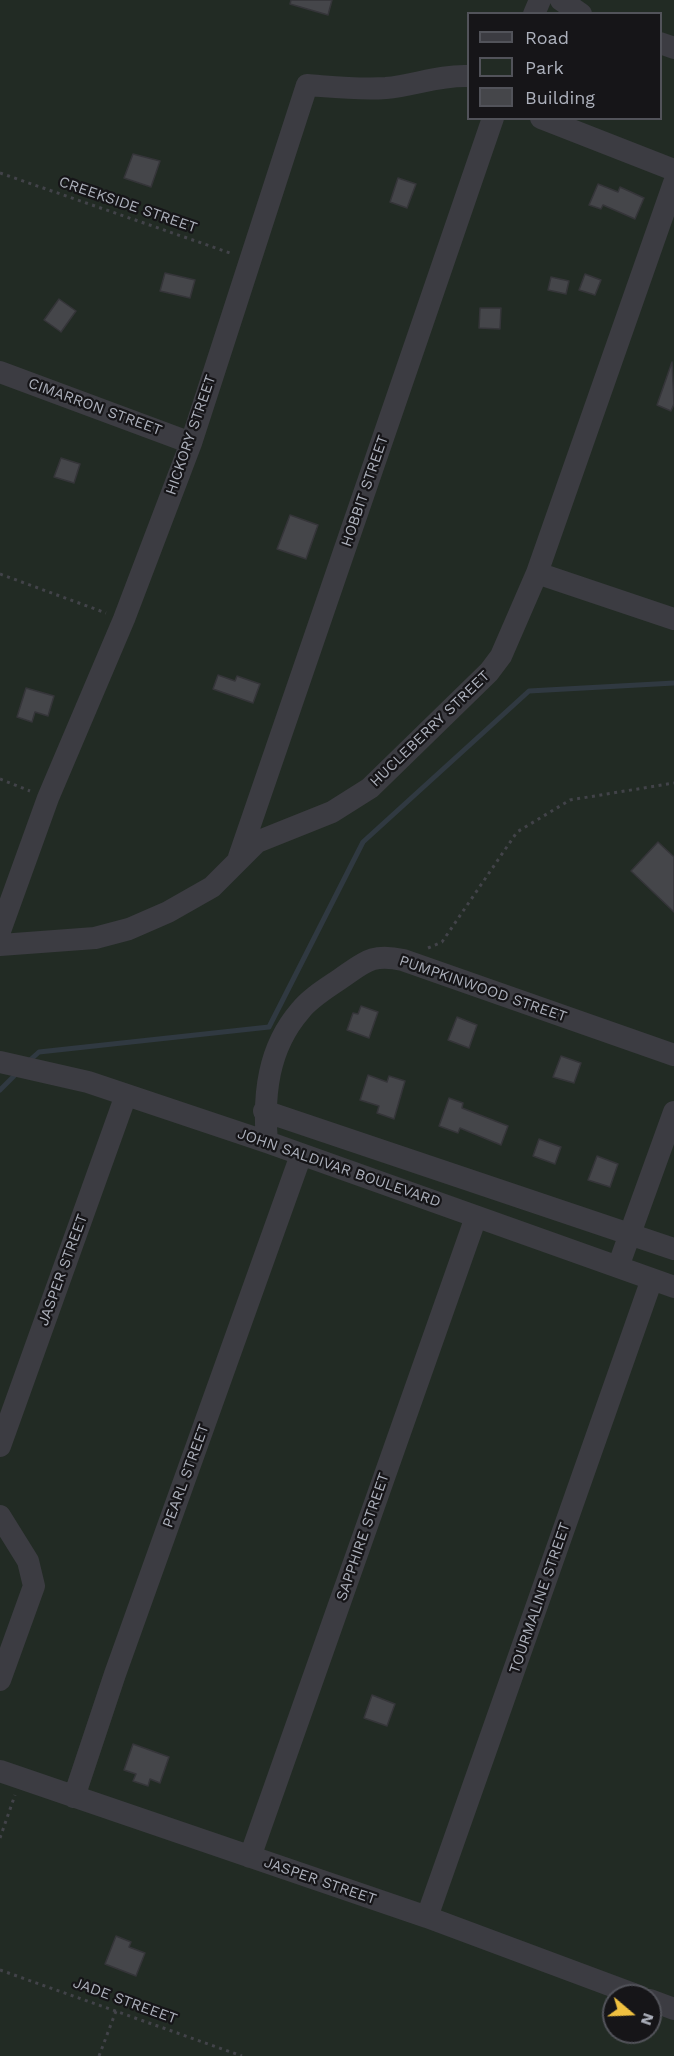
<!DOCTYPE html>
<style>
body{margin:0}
#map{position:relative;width:674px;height:2056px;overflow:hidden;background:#1b1b1d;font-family:"Work Sans",sans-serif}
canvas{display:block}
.legend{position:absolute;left:467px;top:12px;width:195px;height:108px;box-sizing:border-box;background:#161518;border:2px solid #52535a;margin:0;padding:8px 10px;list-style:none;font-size:18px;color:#adb1bc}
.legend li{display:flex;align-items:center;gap:12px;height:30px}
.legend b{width:30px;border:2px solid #52535a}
.north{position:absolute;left:602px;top:1984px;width:60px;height:60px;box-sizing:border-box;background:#161518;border:2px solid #52535a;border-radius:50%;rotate:109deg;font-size:16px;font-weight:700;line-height:24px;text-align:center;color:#adb1bc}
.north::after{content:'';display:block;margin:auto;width:21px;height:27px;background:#efc040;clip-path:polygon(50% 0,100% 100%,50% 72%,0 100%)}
</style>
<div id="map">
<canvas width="674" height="2056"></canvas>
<ul class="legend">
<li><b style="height:8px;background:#3c3c42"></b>Road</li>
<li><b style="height:16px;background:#222b24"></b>Park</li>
<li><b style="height:16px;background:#45464a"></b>Building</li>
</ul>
<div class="north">N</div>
</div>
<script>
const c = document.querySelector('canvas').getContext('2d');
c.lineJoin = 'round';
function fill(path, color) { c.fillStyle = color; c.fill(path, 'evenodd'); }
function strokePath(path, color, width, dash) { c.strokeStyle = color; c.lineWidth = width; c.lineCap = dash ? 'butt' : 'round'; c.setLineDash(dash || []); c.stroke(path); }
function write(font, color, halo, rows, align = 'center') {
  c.font = font + ' "Work Sans",sans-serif'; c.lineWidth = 4.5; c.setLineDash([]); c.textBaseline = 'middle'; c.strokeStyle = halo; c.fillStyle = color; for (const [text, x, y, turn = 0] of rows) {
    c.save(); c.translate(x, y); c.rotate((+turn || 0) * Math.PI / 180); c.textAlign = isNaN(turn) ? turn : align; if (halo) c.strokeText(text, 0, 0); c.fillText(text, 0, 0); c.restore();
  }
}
fill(new Path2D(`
 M 0,0 L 674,0 L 674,2056 L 0,2056 ZM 468,14 L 660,14 L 660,118 L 468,118 ZM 614,1996 L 650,1996 L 650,2032 L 614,2032 Z`), '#222b24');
strokePath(new Path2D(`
 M 29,1061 L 39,1052 L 269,1027 L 363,842 L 529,691 L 674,683
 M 0,1090 L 18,1072`), '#303941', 5);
const building = new Path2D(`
 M 291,0 L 332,0 L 328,15 L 290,4 Z
 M 133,154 L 160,161 L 151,187 L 124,178 Z
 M 398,178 L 416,184 L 407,208 L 390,202 Z
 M 598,184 L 618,192 L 620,187 L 644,198 L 635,219 L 603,205 L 601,209 L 589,205 Z
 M 165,273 L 195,280 L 190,298 L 160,291 Z
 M 585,274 L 601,280 L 595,295 L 579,290 Z
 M 551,277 L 569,281 L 566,294 L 548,290 Z
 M 59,299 L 76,311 L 61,332 L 44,320 Z
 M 480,308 L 501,308 L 500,329 L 479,328 Z
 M 672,362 L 674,404 L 671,411 L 657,405 Z
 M 61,458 L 80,464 L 74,483 L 54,477 Z
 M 290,515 L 318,525 L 306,559 L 277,549 Z
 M 218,675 L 235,681 L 237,676 L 260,684 L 253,703 L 213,689 Z
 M 26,688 L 54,696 L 48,716 L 35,712 L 32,722 L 17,717 Z
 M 658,842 L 674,857 L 674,912 L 631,871 Z
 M 361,1006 L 378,1012 L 369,1038 L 347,1030 L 353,1013 L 358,1014 Z
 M 457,1017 L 477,1025 L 469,1048 L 448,1040 Z
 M 561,1056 L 581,1063 L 574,1083 L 553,1077 Z
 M 368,1075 L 387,1082 L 389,1076 L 405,1081 L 394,1119 L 377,1113 L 379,1106 L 360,1100 Z
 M 449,1098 L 463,1103 L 462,1108 L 508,1126 L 501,1145 L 460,1128 L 458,1133 L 439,1126 Z
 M 539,1139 L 561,1147 L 555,1164 L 533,1156 Z
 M 597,1156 L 618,1164 L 610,1187 L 588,1180 Z
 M 372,1695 L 395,1704 L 387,1726 L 364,1718 Z
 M 133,1744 L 169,1757 L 160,1783 L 150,1779 L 148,1786 L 133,1781 L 136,1774 L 124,1770 Z
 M 116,1936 L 131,1942 L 129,1947 L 145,1953 L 136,1976 L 105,1964 Z`);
fill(building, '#45464a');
strokePath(building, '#353539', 1.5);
strokePath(new Path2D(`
 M 0,173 L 233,254
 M 0,574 L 106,613
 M 0,779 L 30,791
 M 428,948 L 442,942 L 517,832 L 570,800 L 674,783
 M 0,1838 L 15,1795
 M 0,1970 L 242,2056
 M 99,2056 L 116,2011`), '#424349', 3, [3, 4.5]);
strokePath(new Path2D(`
 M 561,0 L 581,14
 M 534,14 L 540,0
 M 660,43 L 674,48
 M 541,118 L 674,170
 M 0,372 L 191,443
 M 537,573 L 674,619
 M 239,857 L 493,118
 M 0,931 L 48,798 L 124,619 L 191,443 L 307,85 C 334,87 360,90 386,88 C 415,85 440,75 468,76
 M 0,945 L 95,938 L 129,929 L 168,912 L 212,887 L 257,842 L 332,812 L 370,788 L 489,672 L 501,656 L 537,573 L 674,183
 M 0,1062 L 88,1082 L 267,1142 L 674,1287
 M 264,1111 L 674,1249
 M 267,1142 C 263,1095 268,1048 300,1011 C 310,998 327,988 340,979 C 365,962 372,953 403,960 L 674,1055
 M 618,1267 L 674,1112
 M 0,1446 L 126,1095
 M 0,1516 L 28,1561 L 34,1586 L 0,1680
 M 0,1771 L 427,1917 L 639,1996
 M 74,1797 L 115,1674 L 301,1155
 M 250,1857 L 476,1217
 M 427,1917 L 652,1279
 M 650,2000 L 674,2009`), '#3c3c42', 22);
write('15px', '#adb1bc', '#161518', [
 ["CREEKSIDE STREET",128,205,19],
 ["CIMARRON STREET",95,407,20],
 ["HICKORY STREET",191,435,-71],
 ["HOBBIT STREET",365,491,-71],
 ["HUCLEBERRY STREET",430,729,-44],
 ["PUMPKINWOOD STREET",483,989,19],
 ["JOHN SALDIVAR BOULEVARD",339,1168,19],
 ["JASPER STREET",63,1270,-70],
 ["PEARL STREET",186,1476,-70],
 ["SAPPHIRE STREET",363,1537,-71],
 ["TOURMALINE STREET",540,1598,-71],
 ["JASPER STREET",320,1881,19],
 ["JADE STREEET",125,2001,20]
]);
</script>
